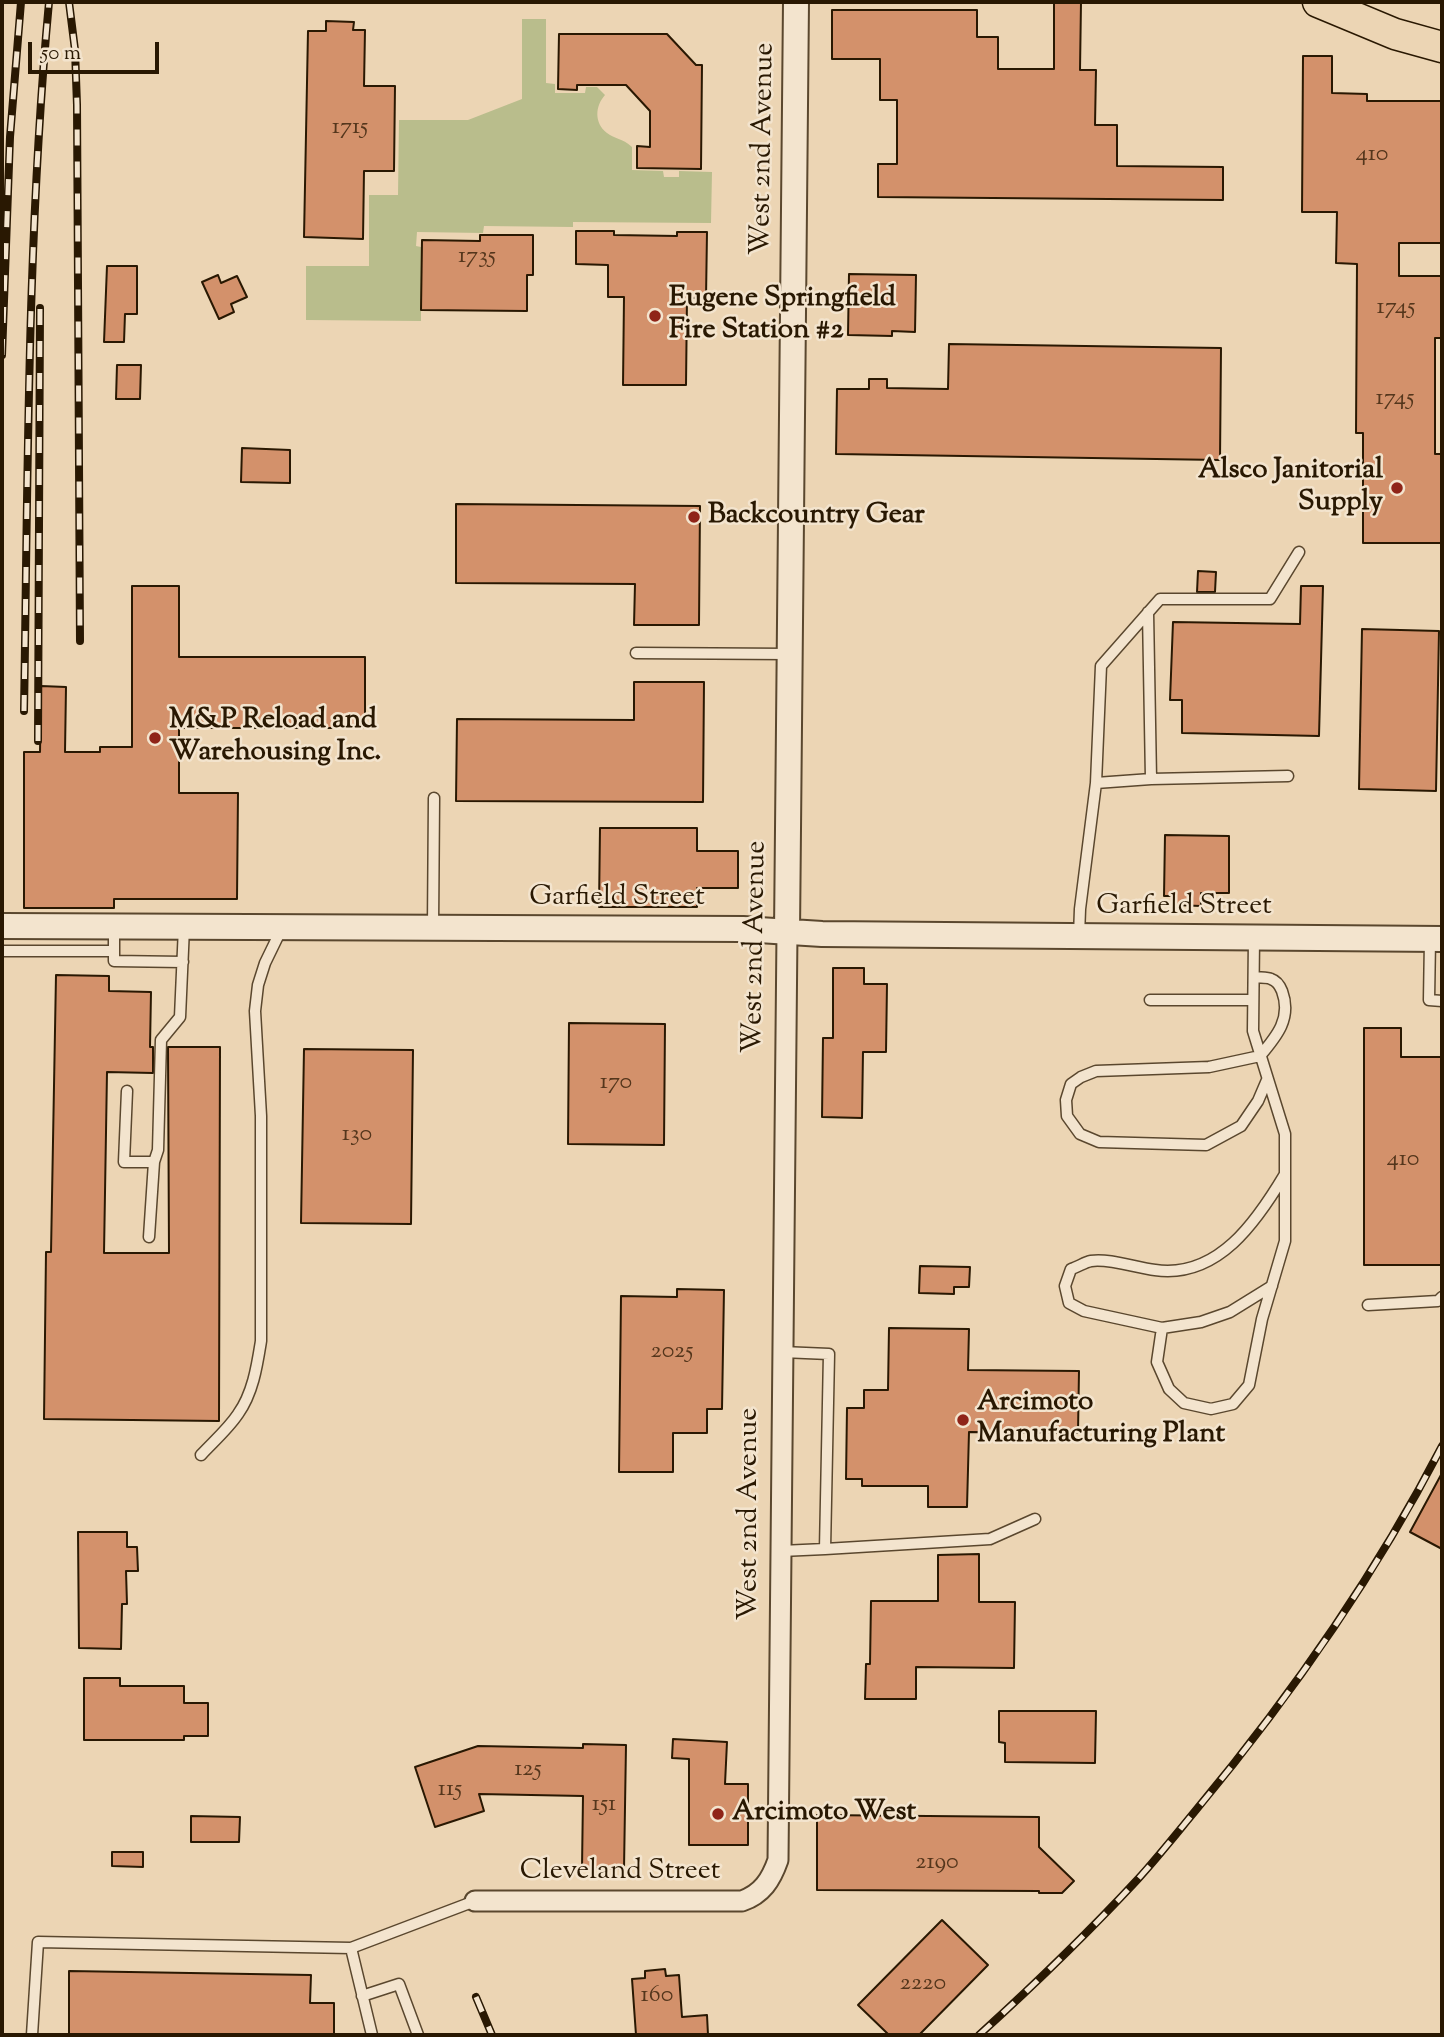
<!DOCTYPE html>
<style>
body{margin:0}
#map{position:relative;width:1444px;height:2037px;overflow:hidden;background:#ecd5b4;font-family:"Sorts Mill Goudy",serif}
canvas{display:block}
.frame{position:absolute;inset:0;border:4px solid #291802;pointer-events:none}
.scale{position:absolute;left:28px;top:42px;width:131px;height:32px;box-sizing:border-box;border:4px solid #291802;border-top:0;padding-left:9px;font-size:21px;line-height:24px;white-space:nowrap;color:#291802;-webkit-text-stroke:5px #f3e4ce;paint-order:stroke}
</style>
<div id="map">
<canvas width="1444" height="2037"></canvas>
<div class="frame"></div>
<div class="scale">50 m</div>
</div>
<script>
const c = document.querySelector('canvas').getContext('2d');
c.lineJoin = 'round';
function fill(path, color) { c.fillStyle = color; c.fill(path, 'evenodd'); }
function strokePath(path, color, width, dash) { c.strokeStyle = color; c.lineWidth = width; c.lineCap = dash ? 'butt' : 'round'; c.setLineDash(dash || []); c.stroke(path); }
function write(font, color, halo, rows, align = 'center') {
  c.font = font + ' "Sorts Mill Goudy",serif'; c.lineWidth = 5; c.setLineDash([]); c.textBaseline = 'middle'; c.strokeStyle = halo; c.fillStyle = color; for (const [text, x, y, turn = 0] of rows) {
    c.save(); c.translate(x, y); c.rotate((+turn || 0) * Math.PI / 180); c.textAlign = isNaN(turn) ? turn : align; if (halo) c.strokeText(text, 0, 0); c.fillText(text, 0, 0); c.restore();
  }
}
fill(new Path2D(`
 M 522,19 L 546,19 L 546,83 L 555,84 L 555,93 L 585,93 L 586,87 L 597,87 L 605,95 C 595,106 594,123 607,133 C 615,139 622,138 632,147 L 632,170 L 663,171 L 664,177 L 679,177 L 679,171 L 712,172 L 711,223 L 573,222 L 573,227 L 484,226 L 483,233 L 417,232 L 416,246 L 421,247 L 421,321 L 306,320 L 306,266 L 369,266 L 369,195 L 398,195 L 399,120 L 468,120 L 522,99 Z`), '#b9bd8c');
const building = new Path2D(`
 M 1054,2 L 1081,2 L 1080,70 L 1096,70 L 1095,125 L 1117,125 L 1117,166 L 1223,167 L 1223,200 L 878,197 L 878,164 L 897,164 L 897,100 L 880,100 L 880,59 L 832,59 L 832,10 L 977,10 L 977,37 L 998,37 L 998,69 L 1054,69 Z
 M 326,21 L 354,22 L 353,30 L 365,30 L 364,86 L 395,86 L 394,171 L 364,171 L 363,239 L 304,237 L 308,31 L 326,31 Z
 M 559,34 L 667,34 L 696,65 L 702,65 L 701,169 L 637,168 L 637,146 L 650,147 L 650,111 L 626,85 L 577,85 L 577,90 L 558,89 Z
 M 1303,56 L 1332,56 L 1332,93 L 1367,94 L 1367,101 L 1442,101 L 1442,243 L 1399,243 L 1399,276 L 1442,276 L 1442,338 L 1435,338 L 1435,454 L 1442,454 L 1442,543 L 1363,543 L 1363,433 L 1356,433 L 1357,264 L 1336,263 L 1337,212 L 1302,212 Z
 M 576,231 L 614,231 L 614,235 L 677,236 L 677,232 L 707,232 L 706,298 L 687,298 L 686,385 L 623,385 L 624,297 L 608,297 L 608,265 L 576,264 Z
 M 480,235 L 533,235 L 533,275 L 527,275 L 527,311 L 421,310 L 422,240 L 480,241 Z
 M 107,266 L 137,266 L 137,314 L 125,314 L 124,342 L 104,342 Z
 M 849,274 L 916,275 L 915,332 L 892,331 L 892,336 L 848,335 Z
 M 218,275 L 221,283 L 237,276 L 247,297 L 231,304 L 234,312 L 219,319 L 202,282 Z
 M 949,344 L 1221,348 L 1220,460 L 836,454 L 837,389 L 869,389 L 869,379 L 887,379 L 887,388 L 948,389 Z
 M 117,365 L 141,365 L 140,399 L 116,399 Z
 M 242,448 L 290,450 L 290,483 L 241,482 Z
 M 456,504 L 700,506 L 699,625 L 634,625 L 635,584 L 456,583 Z
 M 1198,571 L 1216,572 L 1215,592 L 1197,592 Z
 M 132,586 L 179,586 L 179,657 L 365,657 L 365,728 L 179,728 L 179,793 L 238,793 L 237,899 L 114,899 L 114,908 L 24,908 L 24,752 L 40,752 L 41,686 L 66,687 L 65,752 L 100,752 L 100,747 L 132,747 Z
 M 1301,586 L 1323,586 L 1319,736 L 1182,733 L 1182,700 L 1170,700 L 1173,622 L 1300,624 Z
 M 1362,629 L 1439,631 L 1436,791 L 1359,789 Z
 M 634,682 L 704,682 L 703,802 L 456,801 L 457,719 L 634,720 Z
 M 600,828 L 697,828 L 697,851 L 738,851 L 738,888 L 697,888 L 697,907 L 599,907 Z
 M 1165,835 L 1229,836 L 1229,893 L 1201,893 L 1201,906 L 1174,905 L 1175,896 L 1164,896 Z
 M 833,968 L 864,968 L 864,984 L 887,984 L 886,1052 L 863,1052 L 862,1118 L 822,1117 L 823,1038 L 833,1038 Z
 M 56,975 L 109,976 L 109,991 L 151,992 L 150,1047 L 153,1047 L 153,1073 L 107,1072 L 104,1253 L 169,1253 L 168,1047 L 220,1047 L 219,1421 L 44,1419 L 46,1252 L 51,1252 Z
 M 569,1023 L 665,1024 L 664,1145 L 568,1144 Z
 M 1364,1028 L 1401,1028 L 1401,1057 L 1442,1057 L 1442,1265 L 1364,1265 Z
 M 304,1049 L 413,1050 L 411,1224 L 301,1223 Z
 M 920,1266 L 970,1267 L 969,1287 L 954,1287 L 954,1294 L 919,1293 Z
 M 677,1289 L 724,1290 L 722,1409 L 707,1409 L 707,1433 L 673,1433 L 673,1472 L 619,1472 L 621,1296 L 677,1297 Z
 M 889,1328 L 969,1329 L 968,1370 L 1079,1371 L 1078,1433 L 969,1432 L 967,1507 L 928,1507 L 928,1486 L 862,1486 L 862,1479 L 846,1479 L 847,1408 L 864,1408 L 864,1390 L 888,1390 Z
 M 1442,1473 L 1442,1549 L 1410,1532 Z
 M 78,1532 L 127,1532 L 127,1547 L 137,1547 L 138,1571 L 126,1571 L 127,1604 L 122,1604 L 121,1649 L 79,1648 Z
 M 979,1554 L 979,1602 L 1015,1602 L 1014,1668 L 916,1667 L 916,1699 L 865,1699 L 866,1664 L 870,1664 L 871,1601 L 938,1601 L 938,1555 Z
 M 84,1678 L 120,1678 L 120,1686 L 184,1686 L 184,1703 L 208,1703 L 208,1736 L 184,1736 L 184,1740 L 84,1740 Z
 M 999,1711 L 1096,1711 L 1095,1763 L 1005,1762 L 1005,1743 L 999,1742 Z
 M 673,1739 L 727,1742 L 725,1784 L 748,1784 L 748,1845 L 689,1845 L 689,1759 L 672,1758 Z
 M 583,1744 L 626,1745 L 624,1869 L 582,1868 L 583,1796 L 479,1794 L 484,1811 L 435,1827 L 415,1767 L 478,1746 L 583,1748 Z
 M 817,1815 L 1039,1817 L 1039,1847 L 1074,1881 L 1062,1893 L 1039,1893 L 1039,1891 L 817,1890 Z
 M 191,1816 L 240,1817 L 239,1842 L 191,1842 Z
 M 112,1852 L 143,1852 L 143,1867 L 112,1866 Z
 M 942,1920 L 988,1965 L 919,2035 L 889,2035 L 858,2005 Z
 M 665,1969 L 666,1976 L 679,1975 L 682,2017 L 707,2015 L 708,2035 L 636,2035 L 632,1979 L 645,1978 L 645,1971 Z
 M 69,1971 L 311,1975 L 310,2003 L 334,2003 L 334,2035 L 69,2035 Z`);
fill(building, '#d3916b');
strokePath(building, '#291802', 2);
const service = new Path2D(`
 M 636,653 L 789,654
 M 1151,779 L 1288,776
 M 1096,783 L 1151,779 L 1148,612
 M 114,926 L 114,961 L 183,962
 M 433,927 L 434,798
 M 1079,936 L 1080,909 L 1096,783 L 1101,666 L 1160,599 L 1270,599 L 1299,552
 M 1254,938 L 1253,1031 L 1285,1134 L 1285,1241 L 1262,1319 L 1249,1385 L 1233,1404 L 1211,1409 L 1184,1403 L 1169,1389 L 1157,1362 L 1162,1328 L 1201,1322 L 1230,1312 L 1272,1286
 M 1430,940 L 1429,1000 L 1442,1001
 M 2,951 L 113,951
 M 1254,977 C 1259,978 1267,977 1271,979 C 1277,981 1280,986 1282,991 C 1292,1018 1277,1036 1260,1056 L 1209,1067 L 1096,1071 L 1081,1077 L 1071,1084 L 1066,1100 L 1067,1116 L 1080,1134 L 1099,1142 L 1206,1145 L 1241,1126 L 1258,1101 L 1267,1080
 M 1150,1000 L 1252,1000
 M 127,1091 L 124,1162 L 154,1162
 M 149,1237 L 154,1162 L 158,1150 L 161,1040 L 180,1017 L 184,927
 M 1368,1305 L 1438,1301 L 1442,1297
 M 1162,1328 L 1084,1311 L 1069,1303 L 1065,1286 L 1071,1269 C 1078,1267 1085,1262 1091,1261 C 1109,1258 1137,1268 1155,1270 C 1218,1279 1257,1221 1285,1174
 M 201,1455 C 213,1442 228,1429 238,1414 C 253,1393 257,1366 261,1341 L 261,1116 L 255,1011 L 258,985 L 265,963 L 282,928
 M 825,1549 L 990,1539 L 1035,1519
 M 781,1551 L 825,1549 L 829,1354 L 782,1352
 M 362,1996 L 399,1984 L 418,2035
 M 32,2035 L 38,1942 L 351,1948
 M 372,2035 L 351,1948 L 475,1901`);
const minor = new Path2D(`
 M 475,1901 L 742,1901 C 762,1894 771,1880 778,1860 L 787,932`);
const tertiary = new Path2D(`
 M 2,926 L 743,929 L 822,934 L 1442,939
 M 787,932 L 796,2`);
const primary = new Path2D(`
 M 1318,2 L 1395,34 L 1442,47`);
strokePath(service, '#5a472e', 13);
strokePath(minor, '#5a472e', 23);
strokePath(tertiary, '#5a472e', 28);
strokePath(primary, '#291802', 33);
strokePath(service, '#f3e4ce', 10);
strokePath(minor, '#f3e4ce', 19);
strokePath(tertiary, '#f3e4ce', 24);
strokePath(primary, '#ecd5b4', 30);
const rail = new Path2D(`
 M 69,2 L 75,50 L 77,105 L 80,641
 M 2,355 L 10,137 L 21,2
 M 24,711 C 28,474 27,238 49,2
 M 38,741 L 40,308
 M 476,1997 L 492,2035
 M 979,2035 C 1034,1985 1088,1933 1138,1879 C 1158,1857 1177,1833 1196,1810 C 1290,1697 1375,1576 1442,1446`);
strokePath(rail, '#291802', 8);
strokePath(rail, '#f3e4ce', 5, [16]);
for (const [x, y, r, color] of [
 [655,316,7,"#8f2418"],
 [1397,488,7,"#8f2418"],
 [694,517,7,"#8f2418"],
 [155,738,7,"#8f2418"],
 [963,1420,7,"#8f2418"],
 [718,1814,7,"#8f2418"]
]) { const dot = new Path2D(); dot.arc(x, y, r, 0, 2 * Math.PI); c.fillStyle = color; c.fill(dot); strokePath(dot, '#f3e4ce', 2.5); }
write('24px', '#54361c', null, [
 ["1715",350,129],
 ["410",1372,156],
 ["1735",477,258],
 ["1745",1396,309],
 ["1745",1395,400],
 ["170",616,1084],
 ["130",357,1136],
 ["410",1403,1161],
 ["2025",672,1353],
 ["125",528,1771],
 ["115",450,1791],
 ["151",604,1806],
 ["2190",937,1864],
 ["2220",923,1985],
 ["160",657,1997]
]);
write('28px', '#291802', '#f3e4ce', [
 ["West 2nd Avenue",765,149,-89],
 ["Garfield Street",617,899],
 ["Garfield Street",1184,908],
 ["West 2nd Avenue",757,947,-89],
 ["West 2nd Avenue",751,1514,-90],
 ["Cleveland Street",620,1873]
]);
write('bold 28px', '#291802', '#f3e4ce', [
 ["Eugene Springfield",669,300],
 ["Fire Station #2",669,332],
 ["Alsco Janitorial",1383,472,"right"],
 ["Supply",1383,504,"right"],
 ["Backcountry Gear",708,517],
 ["M&P Reload and",169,722],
 ["Warehousing Inc.",169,754],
 ["Arcimoto",977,1404],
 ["Manufacturing Plant",977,1436],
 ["Arcimoto West",732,1814]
], 'left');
</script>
